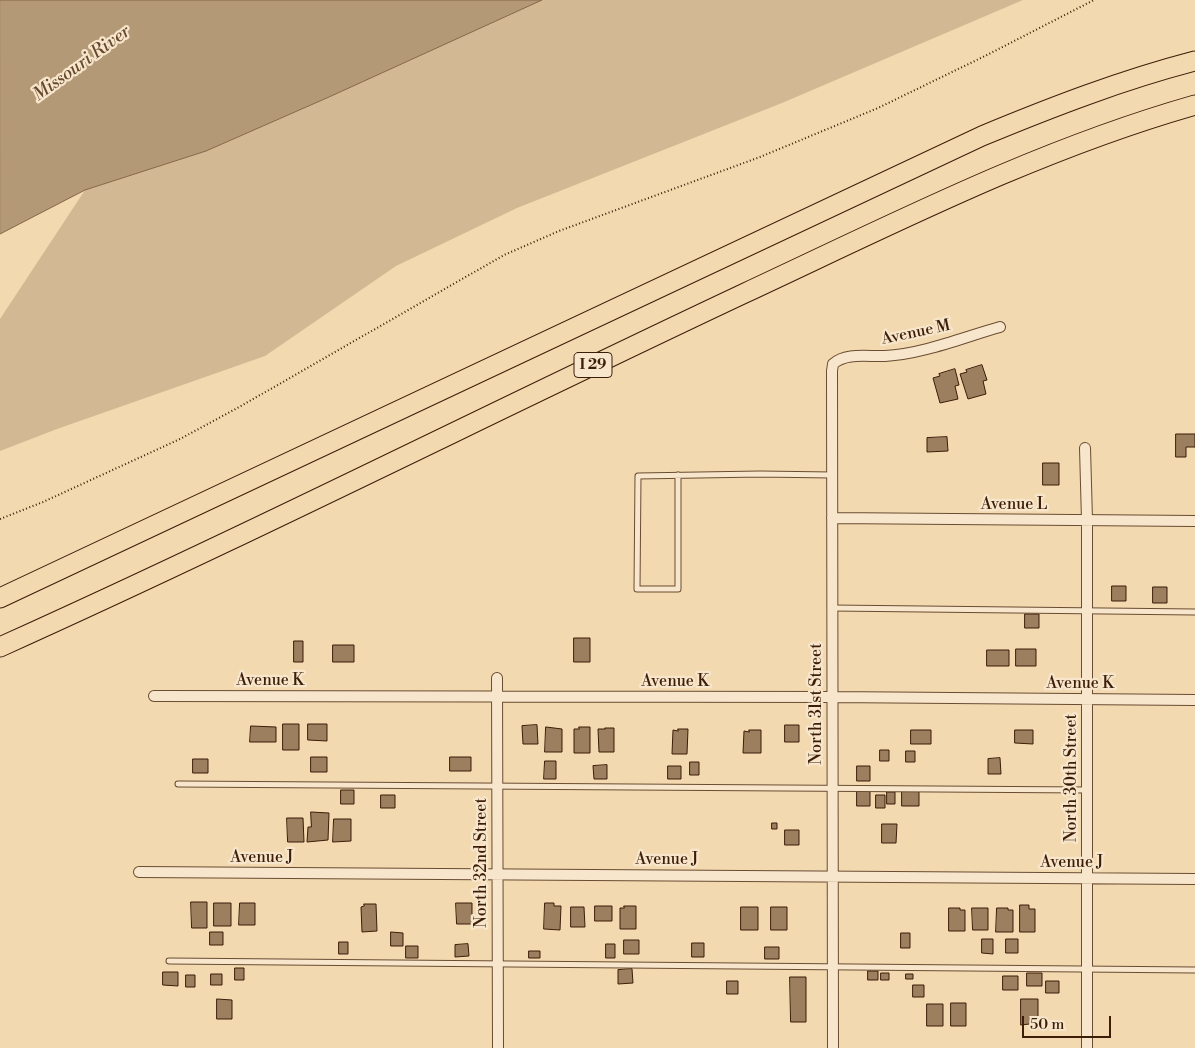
<!DOCTYPE html>
<style>
body{margin:0}
#map{position:relative;width:1195px;height:1048px;overflow:hidden;background:#f2d9af;font-family:"Libre Bodoni",serif}
canvas{display:block}
.scale{position:absolute;left:1022px;top:1016px;width:89px;height:22px;box-sizing:border-box;border:2px solid #3c1d08;border-top:0;padding-left:6px;font-size:15px;line-height:18px;white-space:nowrap;color:#3c1d08;-webkit-text-stroke:4px #f7e6cb;paint-order:stroke}
</style>
<div id="map">
<canvas width="1195" height="1048"></canvas>
<div class="scale">50 m</div>
</div>
<script>
const c = document.querySelector('canvas').getContext('2d');
c.lineJoin = 'round';
function fill(path, color) { c.fillStyle = color; c.fill(path, 'evenodd'); }
function strokePath(path, color, width, dash) { c.strokeStyle = color; c.lineWidth = width; c.lineCap = dash ? 'butt' : 'round'; c.setLineDash(dash || []); c.stroke(path); }
function write(font, color, halo, rows, align = 'center') {
  c.font = font + ' "Libre Bodoni",serif'; c.lineWidth = 4.5; c.setLineDash([]); c.textBaseline = 'middle'; c.strokeStyle = halo; c.fillStyle = color; for (const [text, x, y, turn = 0] of rows) {
    c.save(); c.translate(x, y); c.rotate((+turn || 0) * Math.PI / 180); c.textAlign = isNaN(turn) ? turn : align; if (halo) c.strokeText(text, 0, 0); c.fillText(text, 0, 0); c.restore();
  }
}
fill(new Path2D(`
 M 542,0 L 1023,0 L 782,103 L 517,208 L 396,266 L 265,356 L 57,429 L 0,451 L 0,319 L 85,190 L 206,151 L 329,97 Z`), '#d3b993');
const water = new Path2D(`
 M 0,0 L 542,0 L 329,97 L 206,151 L 85,190 L 0,234 Z`);
fill(water, '#b49976');
strokePath(water, '#84674a', 1);
const building = new Path2D(`
 M 982,365 L 987,380 L 983,381 L 986,394 L 968,399 L 960,374 L 967,372 L 966,370 Z
 M 955,369 L 959,385 L 955,386 L 958,399 L 940,403 L 933,378 L 940,376 L 939,374 Z
 M 1176,434 L 1195,434 L 1195,447 L 1186,447 L 1186,457 L 1176,457 Z
 M 947,437 L 948,451 L 927,452 L 927,438 Z
 M 1043,463 L 1059,463 L 1059,485 L 1043,485 Z
 M 1112,586 L 1126,586 L 1126,601 L 1112,601 Z
 M 1153,587 L 1167,587 L 1167,603 L 1153,603 Z
 M 1025,614 L 1039,614 L 1039,628 L 1025,628 Z
 M 574,638 L 590,638 L 590,662 L 574,662 Z
 M 294,641 L 303,641 L 303,662 L 294,662 Z
 M 333,645 L 354,645 L 354,662 L 333,662 Z
 M 1016,649 L 1036,649 L 1036,666 L 1016,666 Z
 M 987,650 L 1009,650 L 1009,666 L 987,666 Z
 M 283,724 L 299,724 L 299,750 L 283,750 Z
 M 308,724 L 327,724 L 327,741 L 308,740 Z
 M 537,725 L 538,744 L 523,744 L 522,726 Z
 M 785,725 L 799,725 L 799,742 L 785,742 Z
 M 251,726 L 276,727 L 276,742 L 250,742 Z
 M 546,727 L 562,729 L 562,752 L 545,752 Z
 M 579,727 L 590,727 L 590,753 L 574,753 L 574,729 L 579,729 Z
 M 605,728 L 614,728 L 614,752 L 599,752 L 598,729 L 605,729 Z
 M 678,729 L 688,729 L 687,754 L 672,754 L 673,730 L 678,731 Z
 M 749,730 L 761,730 L 761,753 L 743,753 L 744,731 L 749,732 Z
 M 911,730 L 931,730 L 931,744 L 911,744 Z
 M 1015,730 L 1033,730 L 1033,744 L 1015,743 Z
 M 880,750 L 889,750 L 889,761 L 880,761 Z
 M 906,751 L 915,751 L 915,762 L 906,762 Z
 M 311,757 L 327,757 L 327,772 L 311,772 Z
 M 450,757 L 471,757 L 471,771 L 450,771 Z
 M 1000,758 L 1001,774 L 988,774 L 988,759 Z
 M 193,759 L 208,759 L 208,773 L 193,773 Z
 M 545,761 L 556,761 L 556,779 L 544,779 Z
 M 690,762 L 699,762 L 699,775 L 690,775 Z
 M 607,765 L 607,779 L 594,779 L 593,766 Z
 M 668,766 L 681,766 L 681,779 L 668,779 Z
 M 857,766 L 870,766 L 870,781 L 857,781 Z
 M 341,790 L 354,790 L 354,804 L 341,804 Z
 M 857,791 L 870,791 L 870,806 L 857,806 Z
 M 902,791 L 919,791 L 919,806 L 902,806 Z
 M 887,792 L 895,792 L 895,804 L 887,804 Z
 M 381,795 L 395,795 L 395,808 L 381,808 Z
 M 876,795 L 885,795 L 885,808 L 876,808 Z
 M 311,812 L 329,813 L 328,840 L 307,842 L 308,827 L 311,827 Z
 M 287,818 L 303,818 L 304,842 L 288,842 Z
 M 334,819 L 351,819 L 351,841 L 333,842 Z
 M 772,823 L 777,823 L 777,829 L 772,829 Z
 M 882,824 L 897,824 L 896,843 L 882,843 Z
 M 785,830 L 799,830 L 799,845 L 785,845 Z
 M 191,902 L 207,902 L 207,928 L 192,928 Z
 M 214,903 L 231,903 L 231,926 L 214,926 Z
 M 240,903 L 255,903 L 255,925 L 239,925 Z
 M 456,903 L 472,903 L 472,924 L 457,924 Z
 M 545,903 L 554,903 L 554,906 L 561,906 L 560,930 L 544,929 Z
 M 364,904 L 376,904 L 377,931 L 362,932 L 361,907 L 364,906 Z
 M 1020,905 L 1029,905 L 1029,909 L 1035,909 L 1035,932 L 1020,932 Z
 M 595,906 L 612,906 L 612,921 L 595,921 Z
 M 624,906 L 636,906 L 636,929 L 620,929 L 620,908 L 624,908 Z
 M 571,907 L 584,907 L 585,927 L 571,927 Z
 M 741,907 L 758,907 L 758,930 L 741,930 Z
 M 771,907 L 787,907 L 787,930 L 771,930 Z
 M 949,908 L 960,908 L 960,910 L 965,910 L 965,931 L 949,931 Z
 M 972,908 L 988,908 L 988,930 L 973,930 Z
 M 997,908 L 1008,908 L 1008,910 L 1013,910 L 1013,932 L 996,932 Z
 M 210,932 L 223,932 L 223,945 L 210,945 Z
 M 391,932 L 403,933 L 403,946 L 391,946 Z
 M 901,933 L 910,933 L 910,948 L 901,948 Z
 M 982,939 L 993,939 L 993,954 L 982,953 Z
 M 1006,939 L 1018,939 L 1018,953 L 1006,953 Z
 M 624,940 L 639,940 L 639,954 L 624,954 Z
 M 339,942 L 348,942 L 348,954 L 339,954 Z
 M 692,943 L 704,943 L 704,957 L 692,957 Z
 M 468,944 L 469,956 L 455,957 L 455,945 Z
 M 606,944 L 615,944 L 615,958 L 606,958 Z
 M 406,946 L 418,946 L 418,958 L 406,958 Z
 M 765,947 L 779,947 L 779,959 L 765,959 Z
 M 529,951 L 540,951 L 540,958 L 529,958 Z
 M 235,968 L 244,968 L 244,980 L 235,980 Z
 M 632,969 L 633,983 L 618,984 L 618,970 Z
 M 868,971 L 878,971 L 878,980 L 868,980 Z
 M 163,972 L 178,972 L 178,986 L 163,985 Z
 M 881,973 L 889,973 L 889,980 L 881,980 Z
 M 1027,973 L 1042,973 L 1042,986 L 1027,986 Z
 M 211,974 L 222,974 L 222,985 L 211,985 Z
 M 906,974 L 913,974 L 913,979 L 906,979 Z
 M 186,975 L 195,975 L 195,987 L 186,987 Z
 M 1003,976 L 1018,976 L 1018,990 L 1003,990 Z
 M 790,977 L 806,977 L 806,1022 L 791,1022 Z
 M 727,981 L 738,981 L 738,994 L 727,994 Z
 M 1046,981 L 1059,981 L 1059,993 L 1046,993 Z
 M 913,985 L 924,985 L 924,997 L 913,997 Z
 M 217,999 L 232,1000 L 232,1019 L 217,1019 Z
 M 1021,999 L 1038,999 L 1038,1023 L 1021,1025 Z
 M 951,1003 L 966,1003 L 966,1026 L 951,1026 Z
 M 927,1004 L 943,1004 L 943,1026 L 927,1026 Z`);
fill(building, '#9b7f5f');
strokePath(building, '#3c1d08', 1);
const service = new Path2D(`
 M 678,475 L 678,589 L 637,589 L 638,476 L 760,474 L 832,475
 M 832,608 L 1195,612
 M 178,784 L 1087,790
 M 169,961 L 1195,970`);
const minor = new Path2D(`
 M 1085,448 L 1087,520 L 1087,1048
 M 832,518 L 1195,521
 M 497,678 L 498,1048
 M 154,696 L 832,697 L 1195,700
 M 139,872 L 1195,879
 M 833,1048 L 832,371 L 833,364 C 846,352 869,357 885,356 C 923,354 964,337 1000,327`);
const motorway = new Path2D(`
 M 0,598 L 982,136 C 1052,107 1122,80 1195,61
 M 0,647 C 251,534 496,410 745,293 C 893,224 1037,150 1195,105`);
strokePath(service, '#6a4c32', 7);
strokePath(minor, '#6a4c32', 12);
strokePath(motorway, '#3c1d08', 21);
strokePath(new Path2D(`
 M 0,519 L 43,502 L 180,439 L 241,406 L 504,255 L 559,231 L 760,157 L 878,108 L 985,56 L 1094,0`), '#3c1d08', 2, [1, 2.5]);
strokePath(service, '#f7e6cb', 5);
strokePath(minor, '#f7e6cb', 10);
strokePath(motorway, '#f2d9af', 19);
for (const [x, y, w] of [
 [593,365,38]
]) { const box = new Path2D(); box.roundRect(x - w / 2, y - 12.5, w, 25, 4); c.fillStyle = '#f7e6cb'; c.fill(box); strokePath(box, '#3c1d08', 1); }
write('bold 15px', '#3c1d08', null, [
 ["I 29",593,365]
]);
write('16px', '#3c1d08', '#f7e6cb', [
 ["Avenue M",916,333,-12],
 ["Avenue L",1014,505],
 ["Avenue K",270,681],
 ["Avenue K",675,682],
 ["Avenue K",1080,684],
 ["North 31st Street",817,704,-90],
 ["North 30th Street",1072,778,-90],
 ["Avenue J",262,858],
 ["Avenue J",667,860],
 ["North 32nd Street",482,863,-90],
 ["Avenue J",1072,863]
]);
write('italic 18px', '#66482e', '#f7e6cb', [
 ["Missouri River",82,64,-36]
]);
</script>
